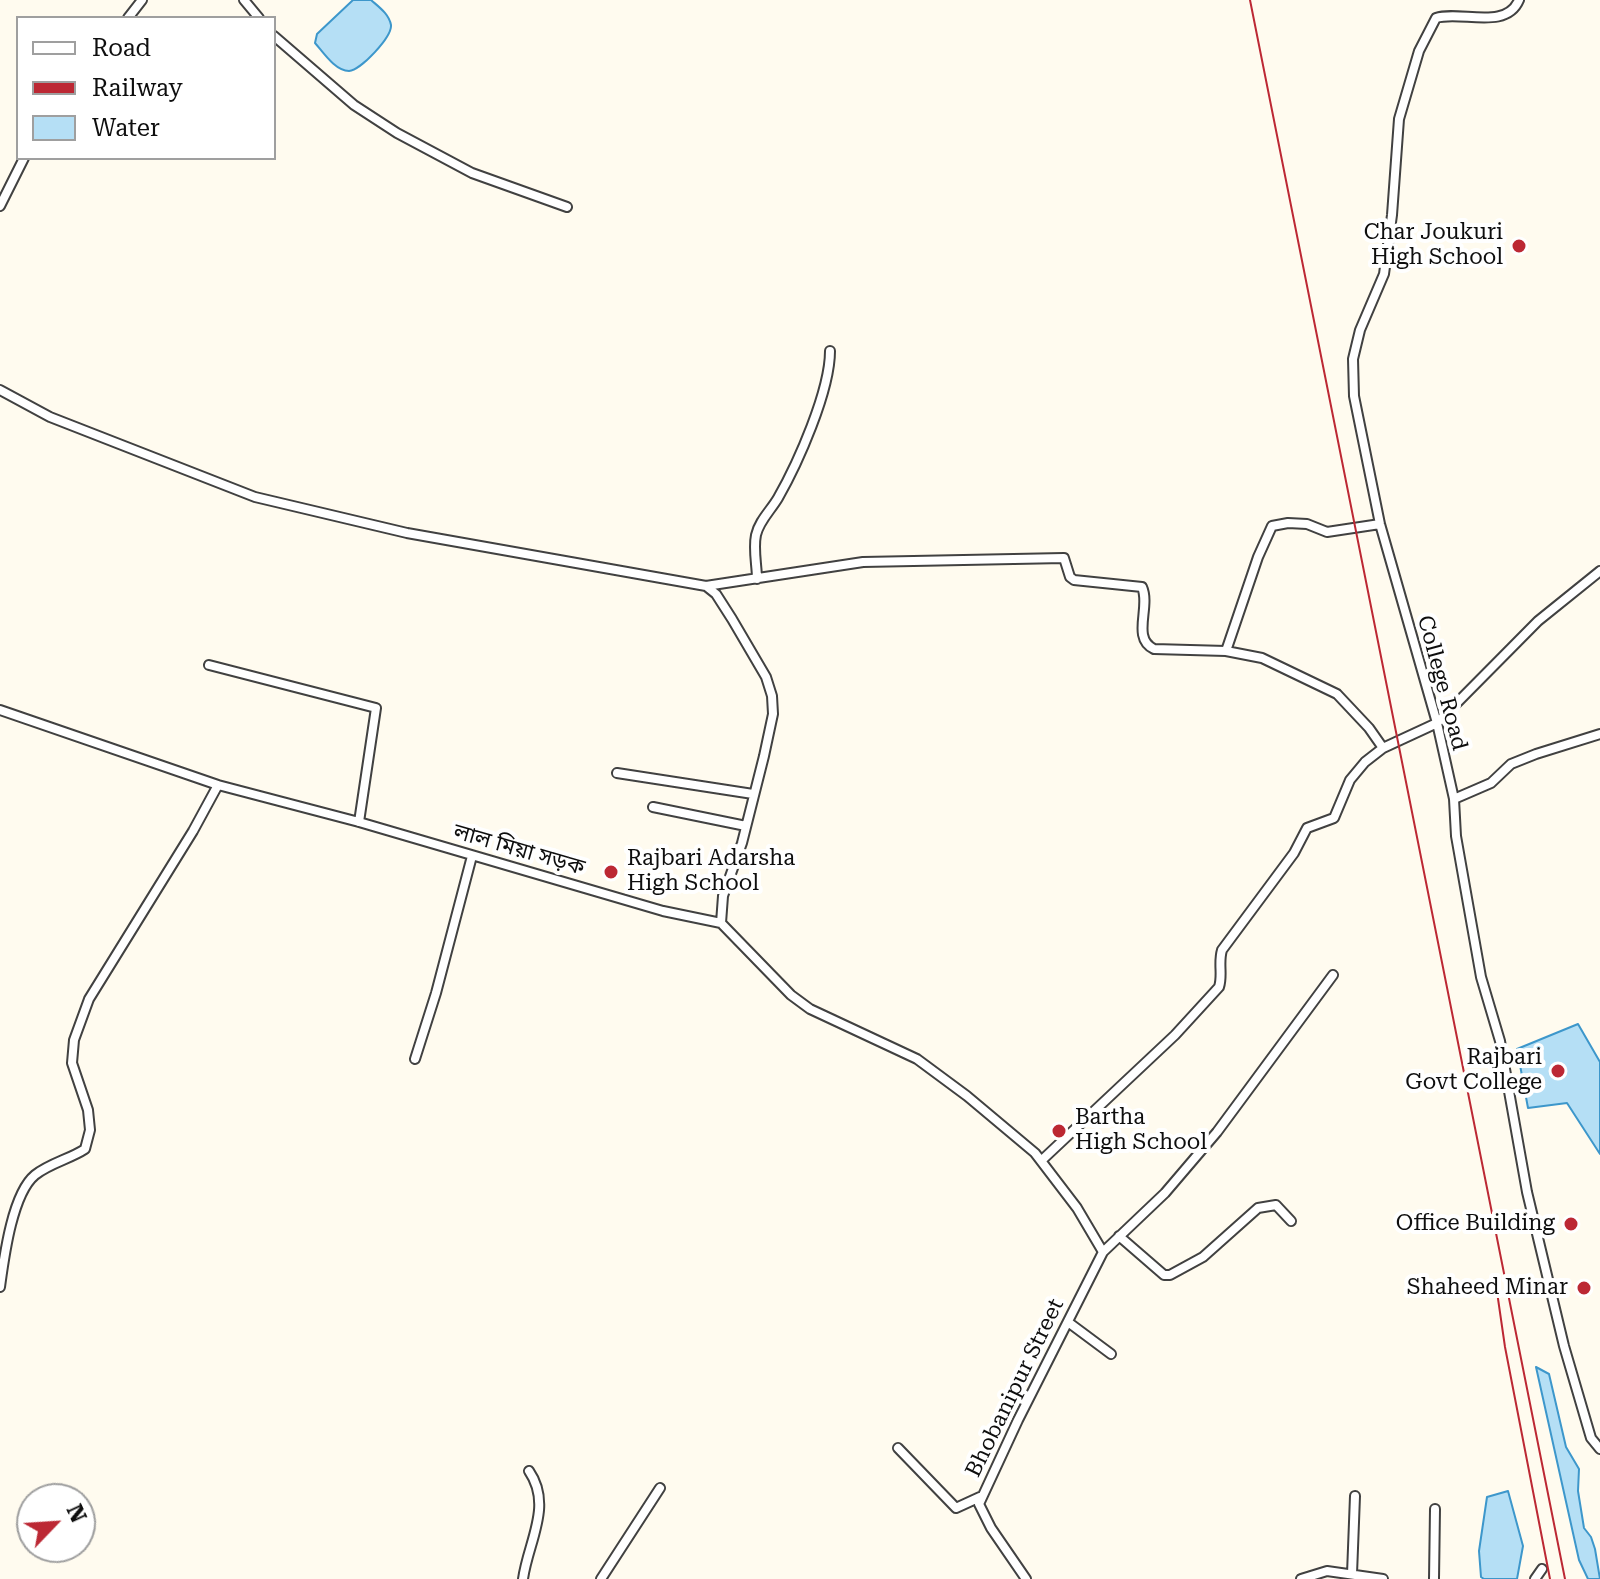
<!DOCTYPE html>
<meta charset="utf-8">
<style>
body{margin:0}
#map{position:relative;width:1600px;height:1579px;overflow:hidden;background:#fffbef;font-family:"Roboto Serif",serif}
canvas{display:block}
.legend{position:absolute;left:16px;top:16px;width:260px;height:144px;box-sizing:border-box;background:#fff;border:2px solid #9f9f9f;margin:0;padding:10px 14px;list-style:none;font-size:24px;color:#0e0e0e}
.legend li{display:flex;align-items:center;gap:16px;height:40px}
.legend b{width:40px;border:2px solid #9f9f9f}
.north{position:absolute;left:16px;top:1483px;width:80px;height:80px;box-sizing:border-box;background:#fff;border:2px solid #9f9f9f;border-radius:50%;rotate:65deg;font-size:22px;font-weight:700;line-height:32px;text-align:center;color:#0e0e0e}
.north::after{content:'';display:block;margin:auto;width:28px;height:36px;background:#bc2834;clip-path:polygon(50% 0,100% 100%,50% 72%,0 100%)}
</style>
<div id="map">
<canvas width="1600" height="1579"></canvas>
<ul class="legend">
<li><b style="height:10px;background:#fff"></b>Road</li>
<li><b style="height:10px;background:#bc2834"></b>Railway</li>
<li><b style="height:22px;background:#b5dff5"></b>Water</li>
</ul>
<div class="north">N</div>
</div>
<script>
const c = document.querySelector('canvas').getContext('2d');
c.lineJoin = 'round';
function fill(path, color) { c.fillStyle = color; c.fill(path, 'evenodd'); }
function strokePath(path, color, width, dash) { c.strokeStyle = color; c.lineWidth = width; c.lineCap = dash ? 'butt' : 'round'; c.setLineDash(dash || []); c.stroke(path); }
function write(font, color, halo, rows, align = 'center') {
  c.font = font + ' "Roboto Serif","Noto Sans Bengali",serif'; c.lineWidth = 8; c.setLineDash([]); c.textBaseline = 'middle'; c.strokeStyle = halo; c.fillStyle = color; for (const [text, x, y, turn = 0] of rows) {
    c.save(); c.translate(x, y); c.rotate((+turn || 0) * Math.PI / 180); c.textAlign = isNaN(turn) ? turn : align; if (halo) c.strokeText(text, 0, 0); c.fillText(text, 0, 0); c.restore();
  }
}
const water = new Path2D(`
 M 353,0 L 371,0 C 379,7 389,14 391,25 C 392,37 361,70 349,71 C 335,71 323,52 315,43 L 317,34 Z
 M 1578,1024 L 1600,1062 L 1600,1154 L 1567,1103 L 1528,1108 L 1517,1049 Z
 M 1536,1367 L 1549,1374 L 1566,1447 L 1579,1469 L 1578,1491 L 1584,1528 L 1591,1537 L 1595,1549 L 1600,1579 L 1588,1579 L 1579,1560 Z
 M 1508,1491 L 1523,1546 L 1517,1579 L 1484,1579 L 1481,1577 L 1479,1551 L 1487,1497 Z`);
fill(water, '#b5dff5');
strokePath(water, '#3d97cb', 2);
const minor = new Path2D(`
 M 244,0 L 259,18
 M 1519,0 C 1506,31 1460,10 1436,18 L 1419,51 L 1399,119 L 1392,215 L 1384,274 L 1360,330 L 1353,359 L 1354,396 L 1380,524 L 1437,723 L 1454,799 L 1456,836 L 1481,977 L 1500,1041 L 1527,1192 L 1564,1346 L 1591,1438 L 1600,1449
 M 128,18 L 142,0
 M 274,36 L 354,105 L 397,133 L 472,173 L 567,207
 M 0,206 L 24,158
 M 0,390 L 50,417 L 255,497 L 407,533 L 706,586 L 716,594 L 732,619 L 766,677 L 772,696 L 773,714 L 764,756 L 742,843 L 723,896 L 721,923
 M 757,579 C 757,566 753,549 756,535 C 759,521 771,510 778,498 C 798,463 830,391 830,351
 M 706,586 L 863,562 L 1064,558 L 1070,577 L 1074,580 L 1142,587 C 1151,607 1131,638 1154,649 L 1226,651 L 1262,658 L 1337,694 L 1369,728 L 1383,748
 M 1226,651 L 1258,557 L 1272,526 L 1288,523 L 1307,524 L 1327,532 L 1380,524
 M 209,665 L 376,708 L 359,822
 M 0,710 L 218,785 L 359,822 L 663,911 L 721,923 L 791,995 L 810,1009 L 917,1059 L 967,1096 L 1035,1153 L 1077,1208 L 1103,1252
 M 617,773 L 753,794
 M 1454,799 L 1491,783 L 1511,764 L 1536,754 L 1600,734
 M 653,807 L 746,826
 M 415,1059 L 436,993 L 472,856
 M 1042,1160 L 1175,1035 L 1219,987 C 1223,975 1218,963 1222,950 L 1294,853 L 1307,828 L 1334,818 L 1350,780 L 1365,762 L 1383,748 L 1437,723 L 1538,621 L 1600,571
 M 1119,1236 L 1164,1275 L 1170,1275 L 1203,1257 L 1258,1208 L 1276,1205 L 1291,1221
 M 0,1287 C 4,1258 12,1194 35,1175 C 50,1163 70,1159 85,1149 L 90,1130 L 88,1110 L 72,1063 L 74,1040 L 89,999 L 193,831 L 218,785
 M 1068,1322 L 1111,1354
 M 898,1448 L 956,1508 L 980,1497
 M 1352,1574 L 1355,1496
 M 523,1579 C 528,1542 553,1506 529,1471
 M 601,1579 L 660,1488
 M 1026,1579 L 991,1528 L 979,1504 L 1018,1420 L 1103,1252 L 1165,1193 L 1217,1132 L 1333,975
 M 1301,1579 L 1327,1571 L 1383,1579
 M 1434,1579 L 1435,1509
 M 1535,1579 L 1542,1569`);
strokePath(minor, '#414141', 12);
strokePath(minor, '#fff', 8);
strokePath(new Path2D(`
 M 1250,0 L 1565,1579
 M 1495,1278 L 1505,1347 L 1550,1579`), '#bc2834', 2);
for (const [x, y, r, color] of [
 [1519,246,8,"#bc2834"],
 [611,872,8,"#bc2834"],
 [1558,1071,8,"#bc2834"],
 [1059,1131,8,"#bc2834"],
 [1571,1224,8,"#bc2834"],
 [1584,1288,8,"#bc2834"]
]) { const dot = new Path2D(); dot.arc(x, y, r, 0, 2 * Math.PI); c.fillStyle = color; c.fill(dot); strokePath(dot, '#fff', 3); }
write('22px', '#0e0e0e', '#fff', [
 ["Char Joukuri",1503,233],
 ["High School",1503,258],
 ["Rajbari Adarsha",627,859,"left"],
 ["High School",627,884,"left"],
 ["Rajbari",1542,1058],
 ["Govt College",1542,1083],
 ["Bartha",1075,1118,"left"],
 ["High School",1075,1143,"left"],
 ["Office Building",1555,1224],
 ["Shaheed Minar",1568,1288]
], 'right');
write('22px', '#0e0e0e', '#fff', [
 ["College Road",1442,683,75],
 ["লাল মিয়া সড়ক",519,850,16],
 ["Bhobanipur Street",1015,1388,-64]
]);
</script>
